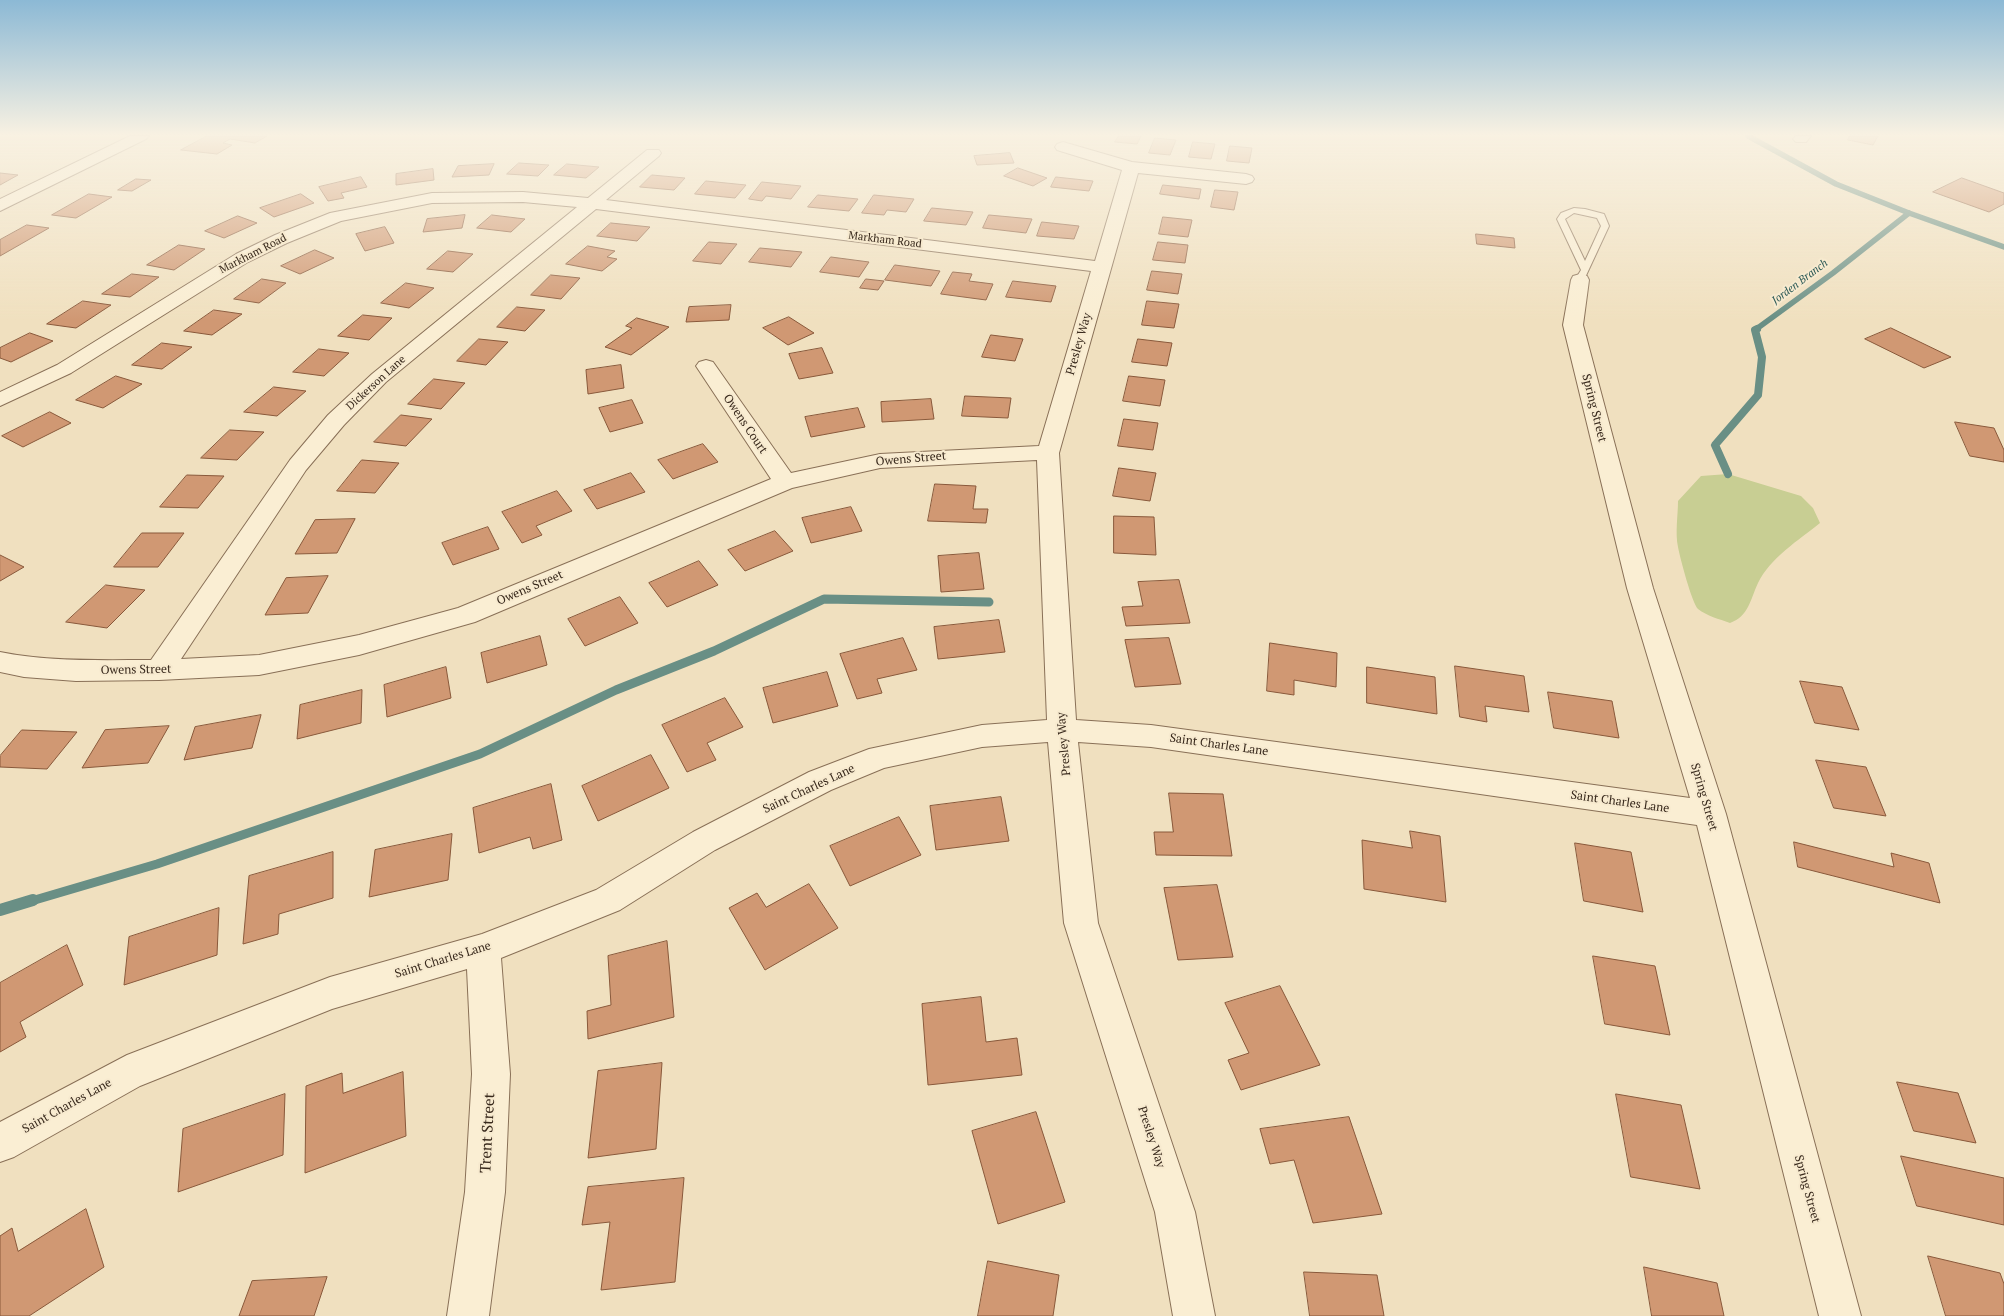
<!DOCTYPE html>
<style>
body{margin:0}
canvas{display:block;background:#f0e0bf}
</style>
<canvas width="2004" height="1316"></canvas>
<script>
const c = document.querySelector('canvas').getContext('2d');
c.lineJoin = 'round';
function fill(path, color) { c.fillStyle = color; c.fill(path, 'evenodd'); }
function strokePath(path, color, width, dash) { c.strokeStyle = color; c.lineWidth = width; c.lineCap = dash ? 'butt' : 'round'; c.setLineDash(dash || []); c.stroke(path); }
function write(font, color, halo, rows, align = 'center') {
  c.font = font + ' "PT Serif",serif'; c.lineWidth = 4; c.setLineDash([]); c.textBaseline = 'middle'; c.strokeStyle = halo; c.fillStyle = color; for (const [text, x, y, turn = 0] of rows) {
    c.save(); c.translate(x, y); c.rotate((+turn || 0) * Math.PI / 180); c.textAlign = isNaN(turn) ? turn : align; if (halo) c.strokeText(text, 0, 0); c.fillText(text, 0, 0); c.restore();
  }
}
fill(new Path2D(`
 M 1728,474 L 1801,496 L 1813,508 L 1820,523 C 1799,540 1770,558 1758,583 C 1750,600 1749,616 1730,623 C 1719,619 1707,616 1698,609 C 1692,603 1680,558 1678,547 C 1675,533 1678,515 1678,501 L 1701,476 Z`), '#c8ce93');
strokePath(new Path2D(`
 M 1748,136 L 1836,184 L 1909,213 L 2004,247
 M 1755,330 L 1833,273 L 1909,213`), '#698f85', 5.5);
strokePath(new Path2D(`
 M 1728,474 L 1715,445 L 1758,395 L 1762,357 L 1755,330 L 1757,329`), '#698f85', 8);
strokePath(new Path2D(`
 M 28,902 L 157,864 L 480,754 L 616,690 L 714,651 L 824,599 L 989,602`), '#698f85', 9);
strokePath(new Path2D(`
 M 0,910 L 33,900`), '#698f85', 12);
const building = new Path2D(`
 M 207,136 L 267,136 L 255,143 L 230,139 L 223,143 L 232,145 L 217,154 L 181,150 Z
 M 1119,136 L 1141,136 L 1137,144 L 1115,142 Z
 M 1850,136 L 1878,136 L 1873,145 L 1848,140 Z
 M 1155,138 L 1176,140 L 1170,155 L 1149,153 Z
 M 1193,142 L 1215,144 L 1211,159 L 1189,157 Z
 M 1230,146 L 1252,148 L 1249,163 L 1227,161 Z
 M 1010,153 L 1014,163 L 977,165 L 974,156 Z
 M 519,163 L 549,165 L 538,176 L 507,174 Z
 M 494,164 L 489,175 L 452,177 L 458,166 Z
 M 567,164 L 599,167 L 586,178 L 554,175 Z
 M 1018,168 L 1047,178 L 1033,186 L 1004,176 Z
 M 433,169 L 434,180 L 396,185 L 396,174 Z
 M 0,173 L 18,175 L 0,185 Z
 M 652,175 L 685,178 L 674,190 L 640,187 Z
 M 361,177 L 367,187 L 341,193 L 344,198 L 328,201 L 319,187 Z
 M 1056,177 L 1093,181 L 1089,191 L 1051,187 Z
 M 1962,178 L 2004,193 L 2004,204 L 1989,212 L 1933,192 Z
 M 136,179 L 151,180 L 132,191 L 118,190 Z
 M 706,181 L 746,185 L 735,198 L 695,194 Z
 M 762,182 L 801,186 L 791,199 L 766,196 L 762,201 L 749,199 Z
 M 1163,185 L 1201,189 L 1199,199 L 1160,194 Z
 M 1215,190 L 1238,192 L 1234,210 L 1211,207 Z
 M 89,194 L 112,197 L 76,218 L 52,215 Z
 M 301,194 L 314,203 L 274,217 L 260,208 Z
 M 818,195 L 858,199 L 849,211 L 808,207 Z
 M 874,195 L 914,199 L 906,212 L 887,210 L 884,215 L 862,213 Z
 M 932,208 L 973,212 L 966,225 L 924,221 Z
 M 465,215 L 462,228 L 423,232 L 427,219 Z
 M 492,215 L 525,219 L 511,232 L 477,228 Z
 M 989,215 L 1032,219 L 1026,233 L 983,228 Z
 M 238,216 L 257,223 L 224,238 L 205,231 Z
 M 1163,217 L 1192,220 L 1188,237 L 1159,234 Z
 M 1042,222 L 1079,226 L 1074,239 L 1037,236 Z
 M 611,223 L 650,227 L 637,241 L 597,236 Z
 M 27,225 L 49,228 L 0,256 L 0,240 Z
 M 385,227 L 394,243 L 365,251 L 356,234 Z
 M 1476,234 L 1514,238 L 1515,248 L 1477,244 Z
 M 709,242 L 737,244 L 721,264 L 693,261 Z
 M 1158,242 L 1188,245 L 1185,263 L 1153,260 Z
 M 179,245 L 205,249 L 174,270 L 147,265 Z
 M 588,246 L 615,251 L 607,257 L 617,259 L 602,271 L 566,264 Z
 M 760,248 L 802,252 L 791,267 L 749,262 Z
 M 315,250 L 334,258 L 300,274 L 281,266 Z
 M 448,251 L 473,254 L 453,272 L 427,269 Z
 M 831,257 L 869,262 L 859,277 L 820,272 Z
 M 895,265 L 940,271 L 931,286 L 885,280 Z
 M 1152,271 L 1182,274 L 1178,294 L 1147,290 Z
 M 953,272 L 972,274 L 969,281 L 993,284 L 986,300 L 941,294 Z
 M 132,274 L 159,277 L 130,297 L 102,294 Z
 M 551,275 L 580,278 L 561,299 L 531,295 Z
 M 262,279 L 286,283 L 259,303 L 234,299 Z
 M 866,279 L 884,281 L 878,290 L 860,288 Z
 M 1013,281 L 1056,286 L 1051,302 L 1006,297 Z
 M 406,283 L 434,288 L 409,308 L 381,303 Z
 M 83,301 L 111,305 L 76,328 L 47,324 Z
 M 1147,301 L 1179,304 L 1174,328 L 1142,325 Z
 M 731,305 L 729,320 L 686,322 L 689,307 Z
 M 517,307 L 545,310 L 525,331 L 497,327 Z
 M 214,310 L 242,314 L 212,335 L 184,331 Z
 M 363,315 L 392,318 L 369,340 L 338,336 Z
 M 789,317 L 814,333 L 788,345 L 763,328 Z
 M 637,318 L 669,327 L 631,355 L 605,347 L 632,328 L 626,326 Z
 M 1891,328 L 1951,357 L 1924,368 L 1865,339 Z
 M 30,333 L 53,341 L 11,362 L 0,358 L 0,348 Z
 M 991,335 L 1023,339 L 1015,361 L 982,357 Z
 M 479,339 L 508,342 L 486,365 L 457,361 Z
 M 1138,339 L 1172,343 L 1167,366 L 1132,362 Z
 M 162,343 L 192,347 L 162,369 L 132,365 Z
 M 822,348 L 833,373 L 799,379 L 789,354 Z
 M 319,349 L 349,353 L 324,376 L 293,372 Z
 M 621,365 L 624,388 L 588,394 L 586,370 Z
 M 116,376 L 142,384 L 103,408 L 76,400 Z
 M 1129,376 L 1165,380 L 1160,406 L 1123,401 Z
 M 434,379 L 465,383 L 441,409 L 408,404 Z
 M 274,387 L 306,391 L 277,416 L 244,412 Z
 M 965,396 L 1011,398 L 1008,418 L 962,416 Z
 M 931,399 L 934,419 L 882,422 L 881,402 Z
 M 632,400 L 643,423 L 610,432 L 599,408 Z
 M 858,408 L 865,427 L 811,437 L 805,417 Z
 M 50,412 L 71,423 L 23,447 L 2,436 Z
 M 401,415 L 432,419 L 406,446 L 374,442 Z
 M 1124,419 L 1158,423 L 1153,450 L 1118,446 Z
 M 1955,422 L 1994,428 L 2004,450 L 2004,462 L 1970,456 Z
 M 230,430 L 264,432 L 237,460 L 201,458 Z
 M 703,444 L 718,462 L 673,479 L 658,460 Z
 M 362,460 L 399,463 L 375,493 L 337,491 Z
 M 1119,468 L 1156,473 L 1150,501 L 1113,496 Z
 M 631,473 L 645,492 L 597,509 L 584,490 Z
 M 187,475 L 224,476 L 198,508 L 160,507 Z
 M 935,484 L 976,486 L 973,509 L 988,509 L 986,523 L 928,521 Z
 M 557,491 L 572,511 L 536,526 L 542,535 L 522,543 L 502,512 Z
 M 851,507 L 862,531 L 811,543 L 802,518 Z
 M 1114,516 L 1154,517 L 1156,555 L 1114,553 Z
 M 355,519 L 337,553 L 295,554 L 315,520 Z
 M 488,527 L 499,549 L 453,565 L 442,543 Z
 M 775,531 L 793,551 L 745,571 L 728,550 Z
 M 142,533 L 184,533 L 158,567 L 114,567 Z
 M 979,553 L 984,589 L 941,592 L 938,556 Z
 M 0,555 L 24,567 L 0,581 Z
 M 699,561 L 718,585 L 667,607 L 649,583 Z
 M 328,576 L 308,613 L 265,615 L 286,578 Z
 M 1179,580 L 1190,623 L 1126,626 L 1122,607 L 1143,606 L 1138,582 Z
 M 106,585 L 145,590 L 107,628 L 66,622 Z
 M 620,597 L 638,623 L 585,646 L 568,619 Z
 M 999,620 L 1005,652 L 938,659 L 934,627 Z
 M 540,636 L 547,665 L 487,683 L 481,653 Z
 M 903,638 L 917,670 L 877,679 L 882,693 L 857,699 L 840,654 Z
 M 1169,638 L 1181,684 L 1135,687 L 1125,640 Z
 M 1270,643 L 1337,653 L 1336,687 L 1294,680 L 1294,695 L 1267,691 Z
 M 1455,666 L 1524,676 L 1529,712 L 1485,706 L 1487,722 L 1460,717 Z
 M 446,667 L 451,698 L 387,717 L 384,685 Z
 M 1367,667 L 1435,677 L 1437,714 L 1367,703 Z
 M 827,672 L 838,706 L 773,723 L 763,688 Z
 M 1800,681 L 1842,687 L 1859,730 L 1815,723 Z
 M 362,690 L 361,723 L 297,739 L 300,705 Z
 M 1548,692 L 1612,701 L 1619,738 L 1554,728 Z
 M 725,698 L 743,727 L 707,743 L 716,760 L 687,772 L 662,725 Z
 M 261,715 L 252,748 L 184,760 L 195,727 Z
 M 169,726 L 148,763 L 82,768 L 105,730 Z
 M 22,730 L 77,732 L 47,769 L 0,767 L 0,756 Z
 M 651,755 L 669,788 L 598,821 L 582,786 Z
 M 1816,760 L 1866,767 L 1886,816 L 1834,808 Z
 M 551,784 L 562,840 L 533,849 L 530,837 L 479,853 L 473,808 Z
 M 1169,793 L 1223,794 L 1232,856 L 1156,855 L 1154,832 L 1173,832 Z
 M 1001,797 L 1009,841 L 936,850 L 930,806 Z
 M 899,817 L 921,855 L 850,886 L 830,846 Z
 M 1410,831 L 1440,836 L 1446,902 L 1364,889 L 1362,840 L 1412,848 Z
 M 452,834 L 448,880 L 369,897 L 375,850 Z
 M 1794,842 L 1894,867 L 1891,853 L 1929,863 L 1940,903 L 1798,867 Z
 M 1575,843 L 1631,852 L 1643,912 L 1584,901 Z
 M 333,852 L 333,898 L 279,914 L 278,934 L 243,944 L 249,876 Z
 M 809,884 L 838,928 L 765,970 L 729,908 L 757,893 L 766,907 Z
 M 1217,885 L 1233,957 L 1178,960 L 1164,888 Z
 M 219,908 L 217,955 L 124,985 L 129,937 Z
 M 667,941 L 674,1017 L 588,1039 L 587,1011 L 611,1005 L 608,956 Z
 M 67,945 L 83,985 L 20,1022 L 26,1037 L 0,1052 L 0,983 Z
 M 1593,956 L 1655,966 L 1670,1035 L 1605,1024 Z
 M 1280,986 L 1320,1065 L 1241,1090 L 1228,1060 L 1249,1053 L 1225,1003 Z
 M 981,997 L 986,1042 L 1017,1038 L 1022,1075 L 928,1085 L 922,1004 Z
 M 662,1063 L 656,1149 L 588,1158 L 598,1071 Z
 M 403,1072 L 406,1136 L 305,1173 L 306,1086 L 342,1073 L 343,1093 Z
 M 1897,1082 L 1958,1093 L 1976,1143 L 1914,1131 Z
 M 285,1094 L 283,1155 L 178,1192 L 183,1129 Z
 M 1616,1094 L 1681,1105 L 1700,1189 L 1631,1177 Z
 M 1036,1112 L 1065,1202 L 998,1224 L 972,1131 Z
 M 1349,1117 L 1382,1214 L 1313,1223 L 1294,1160 L 1270,1164 L 1260,1129 Z
 M 1901,1156 L 2004,1178 L 2004,1225 L 1917,1206 Z
 M 684,1178 L 675,1282 L 601,1290 L 610,1222 L 582,1225 L 588,1187 Z
 M 86,1209 L 104,1267 L 29,1316 L 0,1316 L 0,1236 L 12,1228 L 18,1251 Z
 M 1928,1256 L 2000,1273 L 2004,1284 L 2004,1316 L 1946,1316 Z
 M 988,1261 L 1059,1275 L 1053,1316 L 978,1316 Z
 M 1644,1267 L 1717,1283 L 1724,1316 L 1652,1316 Z
 M 1304,1272 L 1377,1275 L 1384,1316 L 1310,1316 Z
 M 327,1277 L 314,1316 L 239,1316 L 252,1281 Z`);
fill(building, '#d09873');
strokePath(building, '#89593b', 1);
const service = new Path2D(`
 M 1574,208 L 1585,209 L 1604,214 L 1609,226 L 1583,282 L 1580,283 L 1575,280 L 1581,270 L 1557,219 L 1561,213 ZM 1574,213 L 1597,218 L 1601,226 L 1585,261 L 1565,219 Z`);
const minor = new Path2D(`
 M 130,136 L 149,136 L 146,139 L 0,211 L 0,199 Z
 M 1796,136 L 1811,136 L 1806,142 L 1796,142 L 1793,139 Z
 M 1063,142 L 1132,162 L 1246,174 L 1252,176 L 1254,179 L 1252,182 L 1246,184 L 1138,173 L 1059,453 L 1076,720 L 1151,725 L 1690,798 L 1627,588 L 1563,325 L 1571,280 L 1573,276 L 1580,274 L 1587,276 L 1589,280 L 1583,325 L 1653,588 L 1726,814 L 1861,1316 L 1819,1316 L 1697,825 L 1151,747 L 1078,742 L 1098,923 L 1195,1212 L 1215,1316 L 1173,1316 L 1155,1212 L 1064,923 L 1048,742 L 982,747 L 884,768 L 831,790 L 715,850 L 620,910 L 501,958 L 510,1074 L 505,1192 L 489,1316 L 447,1316 L 465,1192 L 472,1074 L 467,969 L 332,1009 L 140,1086 L 14,1157 L 0,1162 L 0,1122 L 127,1055 L 330,977 L 482,934 L 596,890 L 693,832 L 809,772 L 869,749 L 982,725 L 1047,720 L 1037,460 L 880,468 L 792,488 L 475,622 L 359,655 L 259,675 L 159,680 L 76,681 L 24,677 L 0,672 L 0,652 C 50,662 100,660 151,660 L 290,460 L 328,415 L 372,374 L 577,207 L 523,202 L 432,203 L 341,221 L 287,243 L 248,262 L 71,373 L 0,406 L 0,392 L 57,365 L 236,254 L 275,235 L 330,213 L 432,193 L 523,192 L 588,198 L 647,150 L 659,150 L 661,153 L 659,156 L 606,200 L 1095,261 L 1122,170 L 1057,150 L 1055,147 L 1057,144 ZM 596,209 L 1091,271 L 1039,446 L 880,454 L 791,473 L 713,362 L 706,360 L 699,362 L 696,366 L 771,479 L 458,608 L 359,635 L 259,655 L 181,659 L 306,470 L 344,425 L 386,382 Z`);
strokePath(service, '#897057', 2);
strokePath(minor, '#897057', 2);
fill(service, '#faeed3');
fill(minor, '#faeed3');
const sky = c.createLinearGradient(0, 0, 0, 320);
sky.addColorStop(0, '#8cb9d5');
sky.addColorStop(0.42, '#f8f1e2');
sky.addColorStop(1, '#f8f1e200');
c.fillStyle = sky;
c.fillRect(0, 0, 2004, 320);
write('11px', '#38291c', '#f7eacf', [
 ["Markham Road",885,240,7],
 ["Markham Road",253,254,-27],
 ["Dickerson Lane",376,383,-42]
]);
write('italic 11px', '#2a5855', '#f7eacf', [
 ["Jorden Branch",1800,282,-37]
]);
write('12px', '#38291c', '#f7eacf', [
 ["Presley Way",1079,344,-74],
 ["Spring Street",1594,408,76],
 ["Owens Court",745,424,56],
 ["Owens Street",911,459,-5],
 ["Owens Street",530,588,-23],
 ["Owens Street",136,670,-1],
 ["Presley Way",1064,744,-95],
 ["Saint Charles Lane",1219,745,8],
 ["Saint Charles Lane",809,789,-25],
 ["Spring Street",1704,797,74],
 ["Saint Charles Lane",1620,802,8],
 ["Saint Charles Lane",443,960,-17],
 ["Saint Charles Lane",67,1106,-29],
 ["Presley Way",1151,1137,72],
 ["Spring Street",1807,1189,75]
]);
write('15px', '#38291c', '#f7eacf', [
 ["Trent Street",488,1133,-87]
]);
</script>
